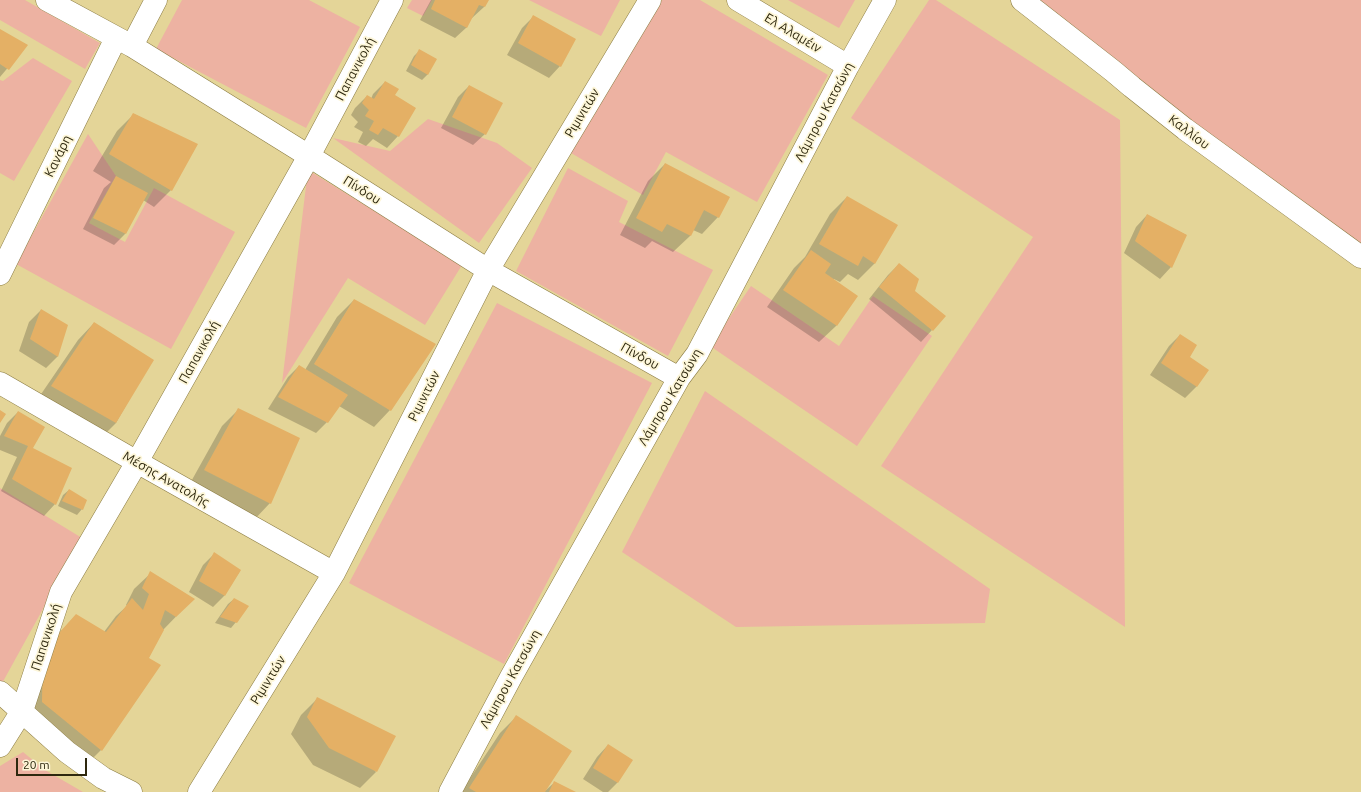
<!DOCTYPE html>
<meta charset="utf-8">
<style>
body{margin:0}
#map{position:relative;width:1361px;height:792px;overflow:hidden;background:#e4d598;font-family:Ubuntu,sans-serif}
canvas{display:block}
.scale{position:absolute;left:16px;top:758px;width:71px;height:18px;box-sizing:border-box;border:2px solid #2e280f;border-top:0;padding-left:5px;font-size:12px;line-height:14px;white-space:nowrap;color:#2e280f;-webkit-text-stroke:3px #fdf6d8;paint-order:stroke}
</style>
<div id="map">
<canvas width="1361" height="792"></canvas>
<div class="scale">20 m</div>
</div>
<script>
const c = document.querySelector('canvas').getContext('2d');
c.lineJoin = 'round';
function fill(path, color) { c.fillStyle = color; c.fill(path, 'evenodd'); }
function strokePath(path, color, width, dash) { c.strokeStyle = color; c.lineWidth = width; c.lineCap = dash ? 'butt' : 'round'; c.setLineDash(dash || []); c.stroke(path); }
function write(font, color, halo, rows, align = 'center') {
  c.font = font + ' Ubuntu,sans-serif'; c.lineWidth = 3.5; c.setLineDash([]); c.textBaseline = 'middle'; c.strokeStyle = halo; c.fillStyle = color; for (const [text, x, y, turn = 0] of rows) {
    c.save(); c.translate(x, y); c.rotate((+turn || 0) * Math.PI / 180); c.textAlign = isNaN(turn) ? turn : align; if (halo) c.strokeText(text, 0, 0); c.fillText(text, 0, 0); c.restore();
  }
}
fill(new Path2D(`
 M 0,0 L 25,0 L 100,43 L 85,69 L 0,20 Z
 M 182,0 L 309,0 L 360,27 L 306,128 L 156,49 Z
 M 412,0 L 432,0 L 423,16 L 407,8 Z
 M 529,0 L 620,0 L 601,36 Z
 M 662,0 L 700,0 L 828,75 L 757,202 L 666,152 L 643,195 L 571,153 Z
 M 788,0 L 855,0 L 839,28 Z
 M 929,0 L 936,0 L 1120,120 L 1125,627 L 881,466 L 1033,237 L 851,118 Z
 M 1035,0 L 1361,0 L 1361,248 L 1200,132 Z
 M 33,58 L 72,81 L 14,181 L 0,173 L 0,80 L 3,81 Z
 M 428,119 L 497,143 L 532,168 L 479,243 L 333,138 L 390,151 Z
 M 88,134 L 116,176 L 89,223 L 125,242 L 154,188 L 235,232 L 171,349 L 16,264 Z
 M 568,168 L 628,201 L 619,222 L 713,270 L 668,356 L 516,271 Z
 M 308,170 L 462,265 L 425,325 L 348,278 L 282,383 Z
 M 751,286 L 839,346 L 873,296 L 932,336 L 857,446 L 710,346 Z
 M 497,303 L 652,383 L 504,664 L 349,583 Z
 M 705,391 L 990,589 L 985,623 L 736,627 L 622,552 Z
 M 0,488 L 82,538 L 0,687 Z
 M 23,752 L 45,770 L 83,792 L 0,792 L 0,766 Z`), '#edb2a2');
fill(new Path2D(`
 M 431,0 L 487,0 L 484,7 L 472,18 L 471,18 L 467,27 L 455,38 L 420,20 Z
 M 533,17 L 560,66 L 549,78 L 507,55 L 522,28 Z
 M 0,31 L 27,45 L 0,77 Z
 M 419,51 L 428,74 L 422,80 L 406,71 L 414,56 Z
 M 385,82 L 394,96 L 415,108 L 398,136 L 387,148 L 373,139 L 366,146 L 358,142 L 363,132 L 354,127 L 358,122 L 351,115 L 355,108 L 367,96 L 371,99 L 373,94 Z
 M 469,86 L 485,134 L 473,145 L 441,128 L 458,97 Z
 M 134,114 L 197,145 L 171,190 L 154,207 L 143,200 L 125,234 L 114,245 L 83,229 L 104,188 L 111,182 L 93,171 L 117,131 Z
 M 665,164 L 718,217 L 702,234 L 693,230 L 690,236 L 673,252 L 652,241 L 645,248 L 620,235 L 648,181 Z
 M 847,197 L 875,263 L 858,280 L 848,274 L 840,282 L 834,279 L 833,280 L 856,296 L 836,326 L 819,342 L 767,307 L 794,268 L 805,257 L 830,214 Z
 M 1147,215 L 1186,235 L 1171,267 L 1160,279 L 1124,253 L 1136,227 Z
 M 899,264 L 932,330 L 921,342 L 869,299 L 888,275 Z
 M 354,300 L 390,410 L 374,427 L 339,406 L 327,422 L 316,433 L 268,409 L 288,377 L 299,366 L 305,370 L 337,317 Z
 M 41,310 L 58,356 L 46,368 L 19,351 L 29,322 Z
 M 94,323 L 152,360 L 116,423 L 99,440 L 35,403 L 78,340 Z
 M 1180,335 L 1197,386 L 1185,398 L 1150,375 L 1169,346 Z
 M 238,410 L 270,503 L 254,520 L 188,487 L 222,426 Z
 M 18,412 L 31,449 L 55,504 L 44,516 L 1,491 L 17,457 L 0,450 L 0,436 L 7,423 Z
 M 69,490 L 82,509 L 77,515 L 58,506 L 63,495 Z
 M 214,554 L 240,571 L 224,596 L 213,607 L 189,592 L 203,565 Z
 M 151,573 L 193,599 L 163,630 L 101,750 L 79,772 L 21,724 L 22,674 L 55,637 L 76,616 L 104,632 L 116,616 L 127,606 L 126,605 L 134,589 Z
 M 234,599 L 236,622 L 231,628 L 215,623 L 228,604 Z
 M 318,698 L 376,772 L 360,788 L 313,765 L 291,734 L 301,715 Z
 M 517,716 L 546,790 L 555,782 L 574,792 L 461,792 L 500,733 Z
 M 608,745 L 632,760 L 617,783 L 608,792 L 603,792 L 583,779 L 597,757 Z`), '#0003');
fill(new Path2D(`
 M 435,0 L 489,0 L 485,7 L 479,5 L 467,28 L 431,9 Z
 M 533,15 L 576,39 L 561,67 L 518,43 Z
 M 0,29 L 28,45 L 9,70 L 0,64 Z
 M 419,49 L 437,59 L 428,75 L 411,65 Z
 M 385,81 L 399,89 L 395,95 L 416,108 L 399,137 L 383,128 L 378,135 L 369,130 L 374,121 L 365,116 L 369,110 L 362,103 L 367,95 L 374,99 Z
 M 469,85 L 503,103 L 486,135 L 452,117 Z
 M 133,113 L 198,144 L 172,191 L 109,154 Z
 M 665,163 L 730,197 L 719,218 L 704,210 L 691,236 L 667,224 L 662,232 L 636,218 Z
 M 116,176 L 148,193 L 126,234 L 93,218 Z
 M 847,196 L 898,225 L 875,264 L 863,256 L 858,266 L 819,244 Z
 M 1147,214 L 1187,235 L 1172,268 L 1135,241 Z
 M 811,250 L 831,264 L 825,273 L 858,296 L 837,326 L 783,290 Z
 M 899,263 L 919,279 L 915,291 L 946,316 L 933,331 L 879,287 Z
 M 354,299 L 436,344 L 391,411 L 314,364 Z
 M 41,309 L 68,325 L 58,357 L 30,339 Z
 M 94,322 L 154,360 L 116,423 L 51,386 Z
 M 1180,334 L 1197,345 L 1190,357 L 1209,370 L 1197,387 L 1161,363 Z
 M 299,365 L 348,395 L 328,423 L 278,397 Z
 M 238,408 L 300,438 L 271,504 L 204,470 Z
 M 0,410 L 6,414 L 0,423 Z
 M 18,411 L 45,427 L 33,448 L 72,468 L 56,505 L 12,479 L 28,446 L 4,436 Z
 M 69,489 L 87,500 L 83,510 L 62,501 Z
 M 214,552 L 241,570 L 225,596 L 199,581 Z
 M 150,571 L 195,599 L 176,617 L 165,610 L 160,624 L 164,630 L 149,658 L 161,665 L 102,751 L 42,702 L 43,651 L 76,614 L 106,632 L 132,598 L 143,610 L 149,594 L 142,588 Z
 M 234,598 L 249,606 L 237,623 L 220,617 Z
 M 317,697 L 396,736 L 377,772 L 329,748 L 307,717 Z
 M 516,715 L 572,751 L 545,792 L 476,792 L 469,788 Z
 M 608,744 L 633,760 L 618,783 L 593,768 Z
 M 554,781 L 576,792 L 549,792 Z`), '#e4b065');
const minor = new Path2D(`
 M 47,0 L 132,46 L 309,156 L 488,270 L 679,378
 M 738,0 L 848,66
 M 1022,0 L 1113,71 L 1132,87 L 1185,129 L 1361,257
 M 132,46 L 156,0
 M 0,274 L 116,38
 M 0,383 L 137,462 L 334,573
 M 0,692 L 67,752 L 103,778 L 131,792
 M 0,746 L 22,711 L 61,592 L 137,462 L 309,156 L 392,0
 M 199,792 L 334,573 L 488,270 L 650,0
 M 450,792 L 511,677 L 679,378 L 697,354 L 848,66 L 885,0`);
strokePath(minor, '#8a7b42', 23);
strokePath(minor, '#fff', 22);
write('13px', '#2e280f', '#fdf6d8', [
 ["Ελ Αλαμέιν",793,33,31],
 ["Παπανικολή",355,69,-62],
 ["Λάμπρου Κατσώνη",824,112,-62],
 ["Ριμινιτών",582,113,-59],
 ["Καλλίου",1189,132,37],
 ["Κανάρη",58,156,-64],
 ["Πίνδου",362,190,32],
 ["Παπανικολή",199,352,-61],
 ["Πίνδου",640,356,29],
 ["Ριμινιτών",424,396,-63],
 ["Λάμπρου Κατσώνη",670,397,-59],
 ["Μέσης Ανατολής",166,479,30],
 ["Παπανικολή",46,637,-72],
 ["Λάμπρου Κατσώνη",510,679,-61],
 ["Ριμινιτών",268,680,-58]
]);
</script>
